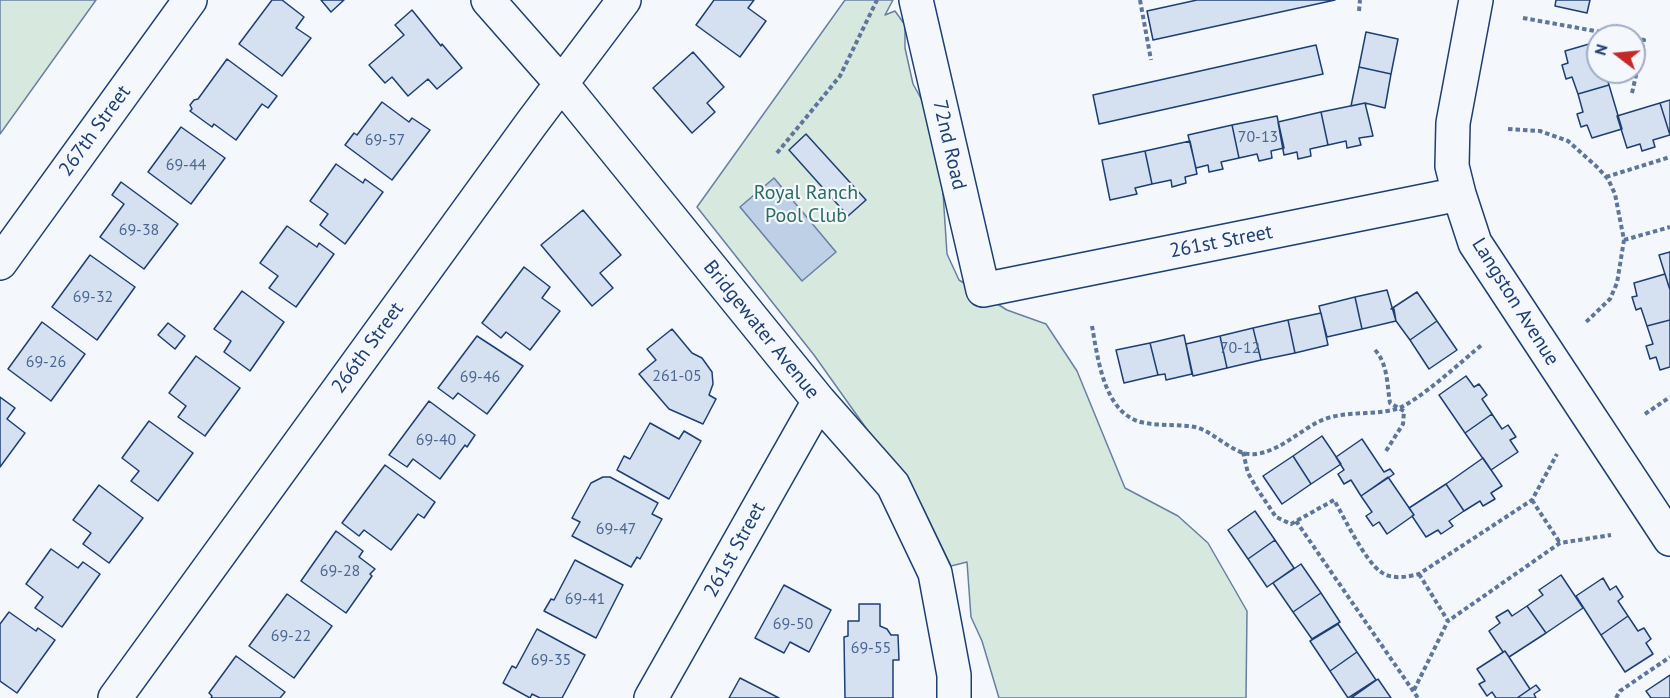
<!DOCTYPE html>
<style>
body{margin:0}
#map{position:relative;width:1670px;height:698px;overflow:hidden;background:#f4f7fb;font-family:"PT Sans",sans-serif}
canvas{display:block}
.north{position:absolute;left:1586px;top:24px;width:60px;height:60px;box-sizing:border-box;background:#f4f7fb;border:2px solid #9eadc5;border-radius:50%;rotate:286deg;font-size:16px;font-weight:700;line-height:24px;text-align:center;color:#1d3f73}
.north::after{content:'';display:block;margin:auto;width:21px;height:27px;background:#c62828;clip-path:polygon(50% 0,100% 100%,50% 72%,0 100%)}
</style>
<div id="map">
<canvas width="1670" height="698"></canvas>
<div class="north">N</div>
</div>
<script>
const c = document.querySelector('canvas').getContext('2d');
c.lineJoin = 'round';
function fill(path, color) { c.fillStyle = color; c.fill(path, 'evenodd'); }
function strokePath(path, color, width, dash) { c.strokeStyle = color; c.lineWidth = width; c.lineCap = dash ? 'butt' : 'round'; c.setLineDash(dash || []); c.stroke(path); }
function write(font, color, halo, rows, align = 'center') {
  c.font = font + ' "PT Sans",sans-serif'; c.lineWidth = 4.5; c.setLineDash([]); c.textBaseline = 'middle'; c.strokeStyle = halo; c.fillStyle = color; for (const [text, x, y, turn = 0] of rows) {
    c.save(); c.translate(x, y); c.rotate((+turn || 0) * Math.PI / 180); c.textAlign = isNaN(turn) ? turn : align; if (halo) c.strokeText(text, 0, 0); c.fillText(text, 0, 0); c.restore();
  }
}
const green = new Path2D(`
 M 0,0 L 96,0 L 0,134 Z
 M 845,0 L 893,0 L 885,15 L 895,11 L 905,25 L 905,48 L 913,84 L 939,131 L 947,254 L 959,280 L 1007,310 L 1046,324 L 1077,371 L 1125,488 L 1178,516 L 1208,543 L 1247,611 L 1246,698 L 999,698 L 982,641 L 971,617 L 967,562 L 951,566 L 923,508 L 814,355 L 697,207 Z`);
fill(green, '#d7e8df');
strokePath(green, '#687fa3', 1.5);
const water = new Path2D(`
 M 774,178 L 836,252 L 802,281 L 740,207 Z`);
fill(water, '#bed0e5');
strokePath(water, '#687fa3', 1.5);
const building = new Path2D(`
 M 272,0 L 282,0 L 304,17 L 296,28 L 311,38 L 282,76 L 239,44 Z
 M 321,0 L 344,0 L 331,12 Z
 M 714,0 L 754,0 L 748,8 L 766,21 L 740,57 L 696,25 Z
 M 1197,0 L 1335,0 L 1153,40 L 1147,11 Z
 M 1556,0 L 1590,0 L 1587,13 L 1555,6 Z
 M 412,10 L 441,46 L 442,44 L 462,68 L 437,89 L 428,79 L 408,96 L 392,77 L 385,83 L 369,65 L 404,35 L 395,25 Z
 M 1366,32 L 1398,39 L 1391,74 L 1359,67 Z
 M 1596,42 L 1598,48 L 1598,72 L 1605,72 L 1609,85 L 1578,94 L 1572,77 L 1566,79 L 1562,65 L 1568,63 L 1565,51 Z
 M 1316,45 L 1323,74 L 1099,124 L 1093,95 Z
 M 693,52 L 724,87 L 707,103 L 715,112 L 692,133 L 653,88 Z
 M 227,59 L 277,96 L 268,108 L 262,104 L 236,140 L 214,124 L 212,127 L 190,111 L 192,109 L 190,105 L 194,100 L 198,99 Z
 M 1359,67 L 1391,74 L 1385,108 L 1365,103 L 1351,106 Z
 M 1609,85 L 1622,129 L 1592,138 L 1587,125 L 1581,127 L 1577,114 L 1583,112 L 1578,94 Z
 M 1670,100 L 1670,135 L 1660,103 Z
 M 382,102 L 409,122 L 412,118 L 430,130 L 392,180 L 345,145 L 354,133 L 357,135 Z
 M 1365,103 L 1373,136 L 1359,138 L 1361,145 L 1347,148 L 1346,141 L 1328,145 L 1321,112 Z
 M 1660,103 L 1670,135 L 1653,140 L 1655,147 L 1642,151 L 1640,144 L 1627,148 L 1617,116 Z
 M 1321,112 L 1328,145 L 1310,149 L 1311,156 L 1298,159 L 1297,152 L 1284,155 L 1278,122 Z
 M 1277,116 L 1284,148 L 1271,151 L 1272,158 L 1259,161 L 1257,154 L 1239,158 L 1232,125 Z
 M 1232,125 L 1239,158 L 1221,162 L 1223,169 L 1209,172 L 1208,165 L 1196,168 L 1188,135 Z
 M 181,127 L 225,158 L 191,204 L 148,172 Z
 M 806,134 L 866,200 L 848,216 L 789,150 Z
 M 1190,141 L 1197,174 L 1185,177 L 1186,183 L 1172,187 L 1171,180 L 1152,184 L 1145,151 Z
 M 1145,151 L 1152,184 L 1135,188 L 1137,194 L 1110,200 L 1102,160 Z
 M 336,164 L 363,183 L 365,179 L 383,192 L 345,244 L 320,225 L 328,214 L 310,201 Z
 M 121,182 L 178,224 L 144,269 L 100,237 L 124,204 L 112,195 Z
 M 583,210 L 621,255 L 600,273 L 613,288 L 592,306 L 541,245 Z
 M 287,226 L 317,247 L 319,243 L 334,254 L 296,307 L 269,288 L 278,276 L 260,263 Z
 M 1670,252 L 1670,287 L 1669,287 L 1659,255 Z
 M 90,255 L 135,287 L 97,340 L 52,307 Z
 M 524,267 L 550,287 L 542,298 L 560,311 L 530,350 L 506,332 L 501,338 L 482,323 Z
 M 1665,274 L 1670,290 L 1670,320 L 1647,326 L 1641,308 L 1636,310 L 1632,297 L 1637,296 L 1634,283 Z
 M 1387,290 L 1396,321 L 1362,329 L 1355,297 Z
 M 242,291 L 284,322 L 250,371 L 224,352 L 231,341 L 214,329 Z
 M 1417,292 L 1437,321 L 1410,340 L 1396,321 L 1394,309 L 1391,309 Z
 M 1355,297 L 1362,329 L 1327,337 L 1319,306 Z
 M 1321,313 L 1328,345 L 1295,353 L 1288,320 Z
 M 1288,320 L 1295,353 L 1261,360 L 1253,328 Z
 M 1670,320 L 1670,367 L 1660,370 L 1656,357 L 1650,359 L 1646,346 L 1653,344 L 1647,326 Z
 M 1437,321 L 1457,350 L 1429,369 L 1410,340 Z
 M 42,322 L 85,354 L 51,401 L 8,369 Z
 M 168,323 L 185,336 L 175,349 L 158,335 Z
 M 1253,328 L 1261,360 L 1227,368 L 1220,336 Z
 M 672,329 L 692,353 L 702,358 L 712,372 L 713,384 L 709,395 L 716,399 L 703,424 L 669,409 L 639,374 L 656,360 L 647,349 Z
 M 1184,335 L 1192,374 L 1166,380 L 1165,374 L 1158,375 L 1150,343 Z
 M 477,336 L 523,366 L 487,414 L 458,393 L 453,399 L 438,388 Z
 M 1220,336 L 1227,368 L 1193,376 L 1186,344 Z
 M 1150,343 L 1158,375 L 1124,383 L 1116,350 Z
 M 196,356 L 240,388 L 205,436 L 178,417 L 186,406 L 169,393 Z
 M 1466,376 L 1474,387 L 1479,384 L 1487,395 L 1482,399 L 1492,414 L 1465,433 L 1439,395 Z
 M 0,397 L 15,408 L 7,419 L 25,433 L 0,467 Z
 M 429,401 L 475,435 L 467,447 L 465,445 L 440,479 L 413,459 L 407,467 L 389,455 Z
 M 1492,414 L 1502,429 L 1508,425 L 1516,437 L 1510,440 L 1518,452 L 1491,470 L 1465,433 Z
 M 149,421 L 193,453 L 158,501 L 131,481 L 139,471 L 122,458 Z
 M 650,423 L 679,439 L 684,431 L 701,441 L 669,499 L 617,470 L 624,456 L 630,459 Z
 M 1322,436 L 1341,464 L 1311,484 L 1293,456 Z
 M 1362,439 L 1384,472 L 1390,469 L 1394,474 L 1361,496 L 1351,480 L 1344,484 L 1338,474 L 1344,470 L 1336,457 Z
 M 1293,456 L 1311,484 L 1282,504 L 1263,476 Z
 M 1483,458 L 1502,486 L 1491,493 L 1495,499 L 1483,506 L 1480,501 L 1464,511 L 1446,484 Z
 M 385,465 L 435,502 L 424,518 L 418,514 L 391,550 L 364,530 L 359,536 L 342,523 Z
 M 603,477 L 610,477 L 658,503 L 652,514 L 662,519 L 640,559 L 637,557 L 631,567 L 572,536 L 580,522 L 572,518 L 591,483 Z
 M 1388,477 L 1414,515 L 1387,534 L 1379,522 L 1373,526 L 1366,516 L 1372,512 L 1361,496 Z
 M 1446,484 L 1464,511 L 1449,521 L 1453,526 L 1441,534 L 1438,530 L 1426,537 L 1412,516 L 1414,515 L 1409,508 Z
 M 99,485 L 143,518 L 109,563 L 83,544 L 91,533 L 73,520 Z
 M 1255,511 L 1275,540 L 1248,559 L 1228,530 Z
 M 336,531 L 363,551 L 359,557 L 375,569 L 370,574 L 372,576 L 346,613 L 301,581 Z
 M 1275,540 L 1294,568 L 1267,587 L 1248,559 Z
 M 51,549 L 78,568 L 83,562 L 100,574 L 62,627 L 35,608 L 43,597 L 26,584 Z
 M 575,560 L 623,585 L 596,638 L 544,611 L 551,599 L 554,600 Z
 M 1301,564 L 1321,593 L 1293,612 L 1273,583 Z
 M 1561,575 L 1583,608 L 1546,633 L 1527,606 L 1543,595 L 1539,590 Z
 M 1603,578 L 1610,590 L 1616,586 L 1623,597 L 1618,601 L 1628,616 L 1601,635 L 1576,596 Z
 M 784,585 L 831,610 L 809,652 L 790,642 L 784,653 L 755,638 Z
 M 1321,593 L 1340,622 L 1312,639 L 1293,612 Z
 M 287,594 L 332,626 L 294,678 L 249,646 Z
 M 859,604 L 880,604 L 880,626 L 887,629 L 891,635 L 898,635 L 899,660 L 893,660 L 893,698 L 845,698 L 844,637 L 848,636 L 848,621 L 859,621 Z
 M 1527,606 L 1546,633 L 1509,657 L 1505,651 L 1503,652 L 1489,631 L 1500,623 L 1496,617 L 1508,610 L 1512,616 Z
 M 9,612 L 36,631 L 38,628 L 55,640 L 17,693 L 0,681 L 0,624 Z
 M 1628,616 L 1638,631 L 1644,628 L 1651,639 L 1646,643 L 1653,654 L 1625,672 L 1601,635 Z
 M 1338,624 L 1357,652 L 1330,671 L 1310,641 Z
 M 537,629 L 585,655 L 562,698 L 540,698 L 532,694 L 530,698 L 503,683 L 512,666 L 516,668 Z
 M 1505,651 L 1530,689 L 1517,698 L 1496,698 L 1492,692 L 1487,696 L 1479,684 L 1485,681 L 1477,669 Z
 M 1357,652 L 1376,680 L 1348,698 L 1330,671 Z
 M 236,656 L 285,692 L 280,698 L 211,698 L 212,696 L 209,693 Z
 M 1670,675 L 1670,698 L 1651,698 L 1646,691 Z
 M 740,678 L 779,698 L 729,698 Z
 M 1378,679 L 1391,698 L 1351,698 L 1364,689 Z
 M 1536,685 L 1540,690 L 1534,694 L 1536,698 L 1517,698 Z`);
fill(building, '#d5e0f0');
strokePath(building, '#1d3f73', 1.5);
const minor = new Path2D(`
 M 488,0 L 561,83 L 819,401 L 893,485 L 935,573 L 954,675 L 954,698
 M 916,0 L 983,290 L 1459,194
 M 1476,0 L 1453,123 L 1452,166 L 1459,194 L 1475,243 L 1670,539
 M 0,263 L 190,0
 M 115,698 L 531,124 L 624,0
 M 651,698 L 819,401`);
strokePath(minor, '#1d3f73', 36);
strokePath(new Path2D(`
 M 1140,0 L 1151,60
 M 1359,11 L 1360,0
 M 1523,18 L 1623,36
 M 1632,93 L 1644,40 L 1634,38
 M 1508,129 L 1540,131 L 1568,141 L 1597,167 L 1608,179 L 1615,194 L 1624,240 L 1617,283 L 1610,299 L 1584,324
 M 777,153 L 840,76 L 877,0
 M 1606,177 L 1670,157
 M 1624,240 L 1670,227
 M 1092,326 C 1098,359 1104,416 1145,423 C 1161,426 1178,424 1195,427 C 1216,432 1234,457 1256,454 C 1280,451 1299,431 1320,421 C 1344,410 1371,416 1396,409 C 1417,403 1464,359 1483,344
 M 1375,350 C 1388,364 1387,385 1390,403 L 1404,411 L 1403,424 L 1386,451
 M 1645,414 L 1670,397
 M 1243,452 L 1248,473 L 1256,487 L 1276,517 L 1291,524 L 1334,500 C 1345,519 1365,561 1381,572 C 1392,580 1407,577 1419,574 L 1532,500 L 1557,454
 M 1532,500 L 1560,543
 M 1296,521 L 1418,698
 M 1419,574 L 1448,621 L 1560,543 L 1611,535
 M 1414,690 L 1448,621
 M 1616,698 L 1620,691 L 1670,657`), '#5e769c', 4, [4.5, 3]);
strokePath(minor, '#f4f7fb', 33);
write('16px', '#4b6792', null, [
 ["70-13",1258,137],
 ["69-57",385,140],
 ["69-44",186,165],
 ["69-38",139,230],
 ["69-32",93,297],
 ["70-12",1240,348],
 ["69-26",46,362],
 ["261-05",677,376],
 ["69-46",480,377],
 ["69-40",436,440],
 ["69-47",616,529],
 ["69-28",340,571],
 ["69-41",585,599],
 ["69-50",793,624],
 ["69-22",291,636],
 ["69-55",871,648],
 ["69-35",551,660]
]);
write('20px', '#1d3f73', '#f4f7fb', [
 ["267th Street",95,131,-54],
 ["72nd Road",949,145,77],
 ["261st Street",1221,242,-11],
 ["Langston Avenue",1515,302,58],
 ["Bridgewater Avenue",761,330,51],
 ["266th Street",368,348,-54],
 ["261st Street",735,550,-61]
]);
write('20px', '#2c6c60', '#f4f7fb', [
 ["Royal Ranch",806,193],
 ["Pool Club",806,216]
]);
</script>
